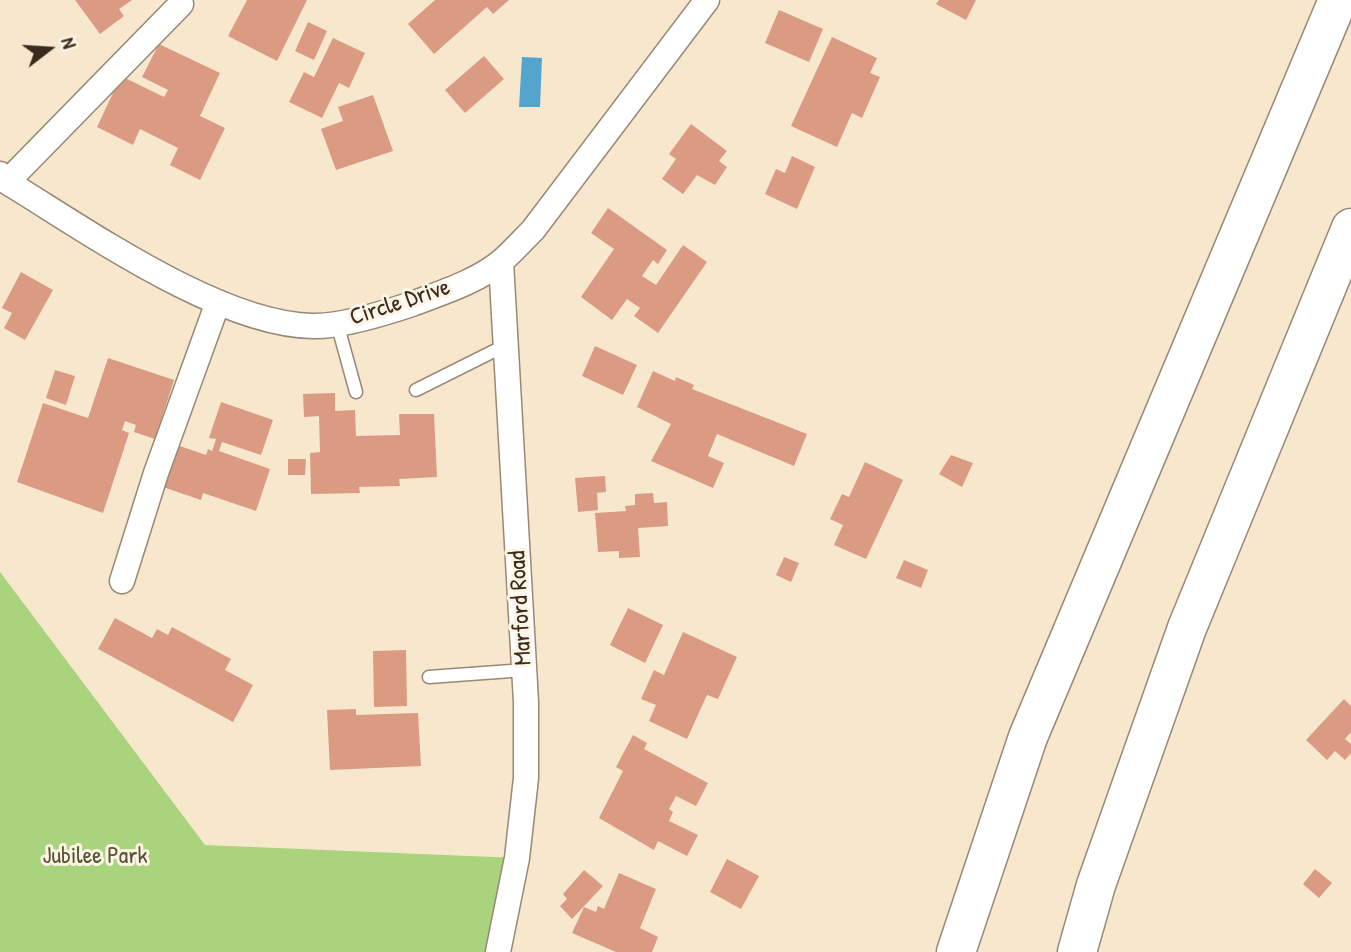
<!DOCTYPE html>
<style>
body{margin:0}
#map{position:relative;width:1351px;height:952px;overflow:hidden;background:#f6e7cd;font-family:"Patrick Hand",sans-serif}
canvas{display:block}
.north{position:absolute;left:14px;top:14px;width:70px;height:70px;-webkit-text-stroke:5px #fcf5e5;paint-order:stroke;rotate:73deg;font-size:19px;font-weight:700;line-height:28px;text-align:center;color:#3b2a1e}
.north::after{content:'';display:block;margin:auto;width:24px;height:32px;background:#3b2a1e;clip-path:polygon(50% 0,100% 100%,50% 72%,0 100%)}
</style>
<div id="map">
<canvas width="1351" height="952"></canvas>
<div class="north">N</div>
</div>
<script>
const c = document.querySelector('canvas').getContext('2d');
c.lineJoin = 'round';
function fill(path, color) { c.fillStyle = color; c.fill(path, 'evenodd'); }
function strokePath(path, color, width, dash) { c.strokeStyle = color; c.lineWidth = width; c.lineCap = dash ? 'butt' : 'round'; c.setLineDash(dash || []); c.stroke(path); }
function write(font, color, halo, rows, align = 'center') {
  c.font = font + ' "Patrick Hand",sans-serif'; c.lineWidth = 6; c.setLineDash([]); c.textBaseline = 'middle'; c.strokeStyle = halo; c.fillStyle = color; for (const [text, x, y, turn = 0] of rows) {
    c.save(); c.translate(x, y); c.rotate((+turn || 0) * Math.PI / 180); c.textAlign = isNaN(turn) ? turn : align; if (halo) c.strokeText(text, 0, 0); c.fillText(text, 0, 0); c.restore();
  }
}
fill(new Path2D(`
 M 0,572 L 205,845 L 517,858 L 498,952 L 0,952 Z`), '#aad37e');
fill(new Path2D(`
 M 522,57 L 542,58 L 540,107 L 519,107 Z`), '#53a5ce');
fill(new Path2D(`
 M 75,0 L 132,0 L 119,9 L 124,16 L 100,34 Z
 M 247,0 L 307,0 L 277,61 L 228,36 Z
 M 435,0 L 509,0 L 493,14 L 487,7 L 434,54 L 408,24 Z
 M 939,0 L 976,0 L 966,20 L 936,4 Z
 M 779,10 L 823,29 L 809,62 L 765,43 Z
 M 308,22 L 327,31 L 314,60 L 295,51 Z
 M 832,37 L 877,58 L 870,73 L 880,77 L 862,118 L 852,113 L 837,147 L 791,126 Z
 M 333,38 L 365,53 L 349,88 L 339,83 L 322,118 L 289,102 L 304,72 L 314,77 Z
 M 159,44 L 220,73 L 200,116 L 225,128 L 200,180 L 170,165 L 178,148 L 140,129 L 133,145 L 97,127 L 121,76 L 164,97 L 168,90 L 142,77 Z
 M 484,56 L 504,79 L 465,113 L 445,90 Z
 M 373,95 L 393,151 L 336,170 L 321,129 L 343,121 L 338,107 Z
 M 691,124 L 727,151 L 719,161 L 727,167 L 715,185 L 697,175 L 683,194 L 662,179 L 676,159 L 669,154 Z
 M 792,156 L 815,167 L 797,209 L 765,194 L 776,169 L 785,173 Z
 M 608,208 L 667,250 L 658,264 L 653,260 L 642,276 L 656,285 L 683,245 L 707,262 L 658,333 L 634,316 L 640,308 L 627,299 L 612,320 L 581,297 L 614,249 L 591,233 Z
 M 21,272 L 53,290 L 25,340 L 4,328 L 12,313 L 2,308 Z
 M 595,346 L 637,365 L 623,395 L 582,376 Z
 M 108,358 L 174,380 L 155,439 L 134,432 L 136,425 L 125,421 L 122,430 L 129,433 L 103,513 L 17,482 L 43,403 L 88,418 Z
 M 55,370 L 75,376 L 66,405 L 46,398 Z
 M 653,371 L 675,381 L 676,377 L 694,385 L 692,389 L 807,434 L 794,466 L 717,434 L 708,456 L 724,463 L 713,488 L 651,461 L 671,424 L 637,407 Z
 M 335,393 L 335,411 L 355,410 L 356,436 L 400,435 L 399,414 L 434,414 L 437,477 L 399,479 L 400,486 L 359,487 L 360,493 L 311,494 L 310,453 L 320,452 L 319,416 L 304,417 L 303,394 Z
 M 221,402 L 273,420 L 261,455 L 222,442 L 219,451 L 270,469 L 256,511 L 203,493 L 201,500 L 157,485 L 171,443 L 206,455 L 208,449 L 212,451 L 216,439 L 209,438 Z
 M 951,455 L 973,463 L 962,487 L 939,474 Z
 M 288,459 L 306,459 L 305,475 L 288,475 Z
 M 865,462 L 903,480 L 866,559 L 834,545 L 843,525 L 830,519 L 842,494 L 849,497 Z
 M 605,476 L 606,492 L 597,493 L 598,510 L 578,512 L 575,478 Z
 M 653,493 L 654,503 L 667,502 L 668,526 L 638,528 L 640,557 L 619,558 L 619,551 L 598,552 L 595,513 L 626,511 L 625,506 L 635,505 L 635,494 Z
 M 784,557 L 799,563 L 791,582 L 776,575 Z
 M 904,560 L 928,570 L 921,588 L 896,578 Z
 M 628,608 L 663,625 L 645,663 L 610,645 Z
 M 115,618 L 152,638 L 157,629 L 168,635 L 172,627 L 231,659 L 225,670 L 253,685 L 233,722 L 98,649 Z
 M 683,632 L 737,657 L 718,699 L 707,695 L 687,739 L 649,721 L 656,705 L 641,699 L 654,670 L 664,675 Z
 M 406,650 L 407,706 L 374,707 L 373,651 Z
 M 1344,699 L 1351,706 L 1351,732 L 1345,739 L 1351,744 L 1351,753 L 1345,760 L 1335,751 L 1327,760 L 1306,740 Z
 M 356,709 L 356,715 L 418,713 L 421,766 L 330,770 L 327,710 Z
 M 633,735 L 647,743 L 644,749 L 708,783 L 696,806 L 676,796 L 669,809 L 673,812 L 669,821 L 698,835 L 687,856 L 658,841 L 654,850 L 599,818 L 623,771 L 616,767 Z
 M 727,859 L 759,876 L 741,909 L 710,892 Z
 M 1315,869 L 1332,883 L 1319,898 L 1303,884 Z
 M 584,870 L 603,886 L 572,919 L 560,906 L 567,899 L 563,894 Z
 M 619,873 L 656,889 L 640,928 L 658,937 L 652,952 L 616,952 L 572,933 L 584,907 L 596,912 L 598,906 L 604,909 Z`), '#db9b83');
const service = new Path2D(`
 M 337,323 L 356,392
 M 416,390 L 506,345
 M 429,677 L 525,670`);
const minor = new Path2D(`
 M 0,174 L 7,182 C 86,230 220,325 313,326 C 341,327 385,313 412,304 C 441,293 479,281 503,260 C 513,251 523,240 533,230 L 707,0
 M 7,182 L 181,4
 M 122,581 L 156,473 L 218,302
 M 498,952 L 517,858 L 526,778 L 526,702 L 501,262`);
const motorway = new Path2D(`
 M 956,952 L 1028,737 L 1338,0
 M 1077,952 L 1096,885 L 1187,628 L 1351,228`);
strokePath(service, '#988876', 15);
strokePath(minor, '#988876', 27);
strokePath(motorway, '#988876', 41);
strokePath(service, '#fff', 12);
strokePath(minor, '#fff', 24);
strokePath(motorway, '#fff', 38);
write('24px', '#3b2a1e', '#fcf5e5', [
 ["Circle Drive",400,303,-18],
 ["Marford Road",521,608,-93]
]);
write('24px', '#575436', '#fcf5e5', [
 ["Jubilee Park",95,857]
]);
</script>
